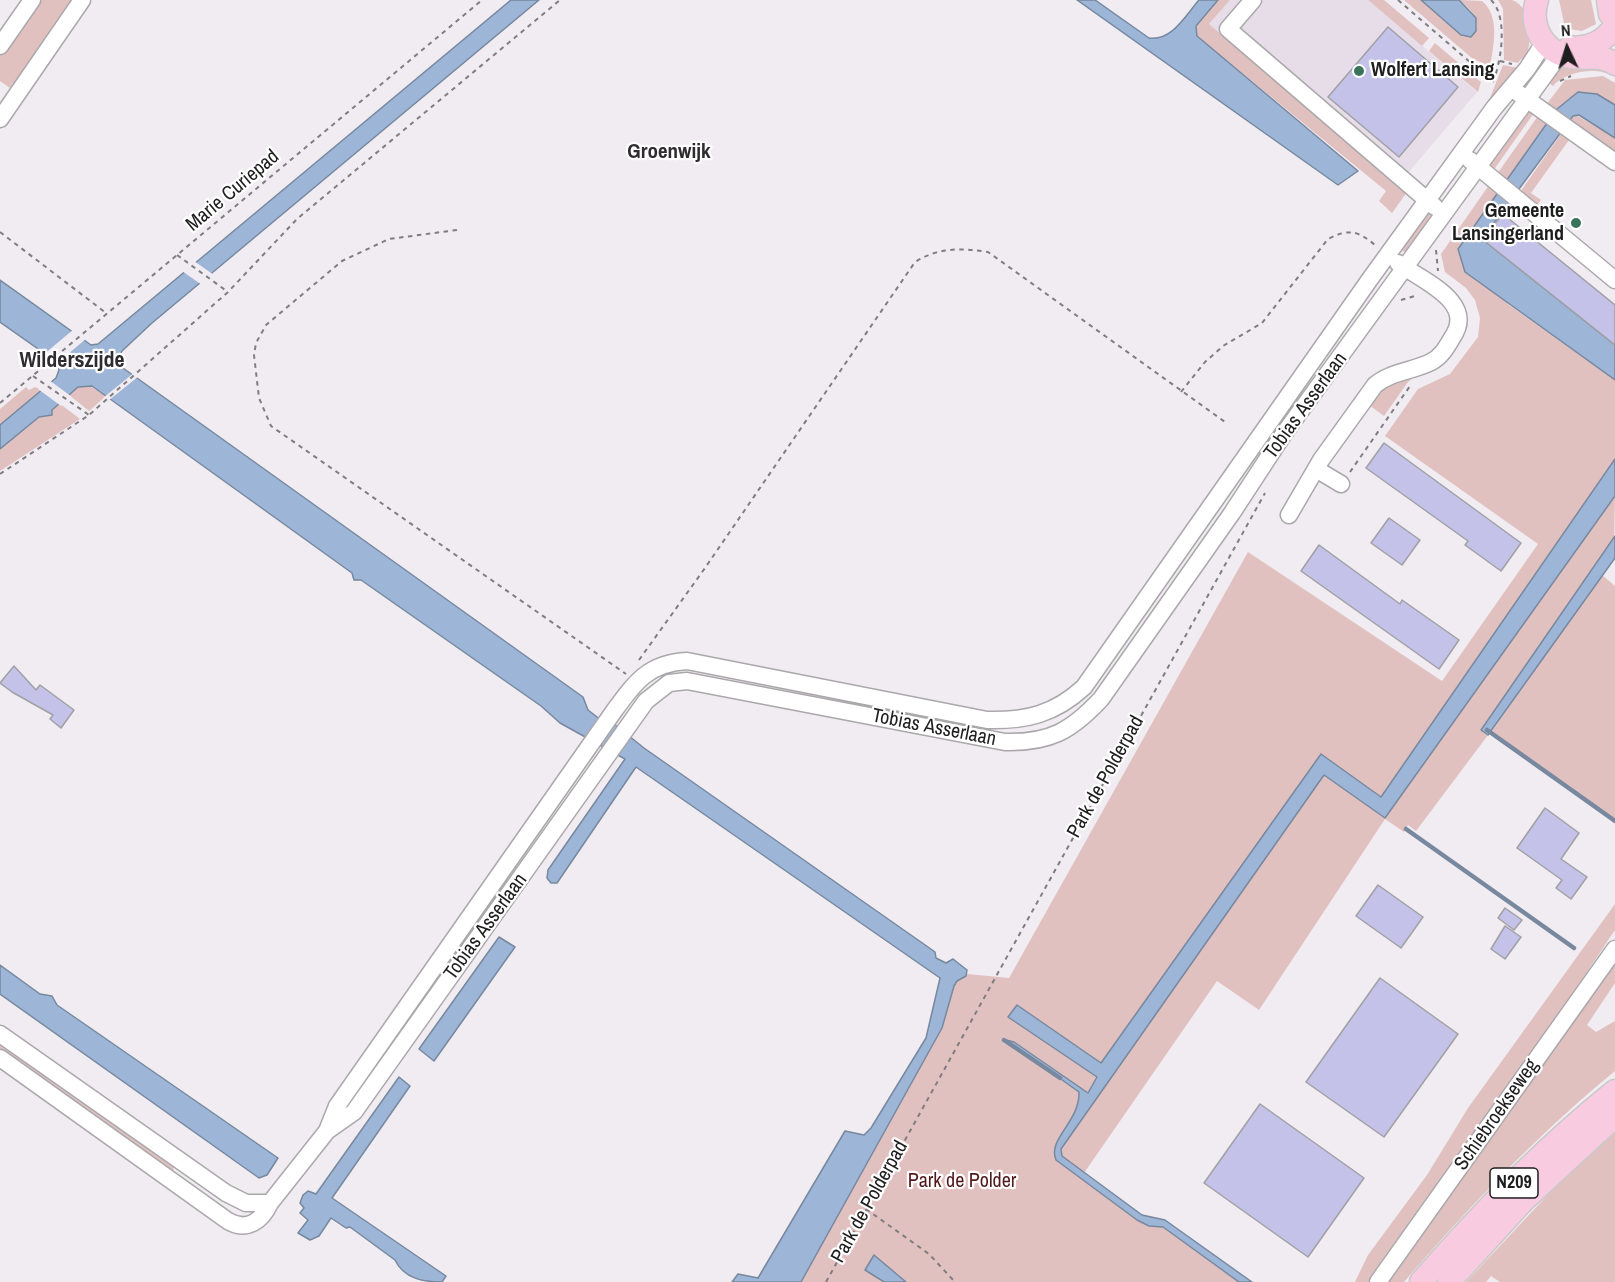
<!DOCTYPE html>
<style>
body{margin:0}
#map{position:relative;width:1615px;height:1282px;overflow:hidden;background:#f0ecf1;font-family:"Archivo Narrow",sans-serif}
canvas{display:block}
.north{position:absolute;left:1537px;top:18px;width:60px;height:60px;-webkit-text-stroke:4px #fff;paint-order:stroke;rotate:356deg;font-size:16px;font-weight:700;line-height:24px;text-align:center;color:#1f1e1f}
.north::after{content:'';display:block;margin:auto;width:21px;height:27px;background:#1f1e1f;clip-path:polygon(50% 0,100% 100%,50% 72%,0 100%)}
</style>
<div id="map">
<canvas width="1615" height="1282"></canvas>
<div class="north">N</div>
</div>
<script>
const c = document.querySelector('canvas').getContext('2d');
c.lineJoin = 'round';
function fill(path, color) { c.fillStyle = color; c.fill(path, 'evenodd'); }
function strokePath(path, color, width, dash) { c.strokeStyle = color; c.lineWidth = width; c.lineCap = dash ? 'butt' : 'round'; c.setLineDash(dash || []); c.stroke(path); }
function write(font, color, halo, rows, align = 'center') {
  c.font = font + ' "Archivo Narrow",sans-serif'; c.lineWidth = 4.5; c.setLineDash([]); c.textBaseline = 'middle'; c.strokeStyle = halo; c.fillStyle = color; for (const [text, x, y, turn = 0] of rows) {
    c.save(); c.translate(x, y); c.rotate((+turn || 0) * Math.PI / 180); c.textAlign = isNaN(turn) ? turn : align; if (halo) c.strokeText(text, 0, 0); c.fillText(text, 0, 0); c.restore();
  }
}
fill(new Path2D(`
 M 1230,0 L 1368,0 L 1477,92 L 1407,174 L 1382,171 L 1209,24 Z`), '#e6dde8');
fill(new Path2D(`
 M 37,0 L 78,0 L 17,87 L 13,83 L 10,88 L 0,81 L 0,53 Z
 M 1218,0 L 1230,0 L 1209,24 L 1407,192 L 1392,213 L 1379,201 L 1386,191 L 1197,36 L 1196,26 Z
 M 1368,0 L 1384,0 L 1429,38 L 1422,46 Z
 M 1404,0 L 1421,0 L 1464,37 L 1477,27 C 1477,15 1469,8 1459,0 L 1482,1 C 1500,16 1494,45 1490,66 L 1473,59 Z
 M 1498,0 C 1502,0 1509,0 1512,0 C 1534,8 1532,44 1525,61 L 1521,59 L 1518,63 L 1504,60 L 1503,9 Z
 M 1559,0 L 1591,0 L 1596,24 L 1582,31 L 1569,29 L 1564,23 Z
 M 1435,43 L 1481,82 L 1478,92 L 1429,51 Z
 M 1576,64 L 1615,71 L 1615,77 C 1598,66 1566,71 1553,86 L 1549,83 L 1560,68 Z
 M 1503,65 L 1518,68 L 1440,169 L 1490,98 Z
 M 1603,76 L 1615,83 L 1615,105 L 1597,94 L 1555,112 L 1546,105 L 1565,80 Z
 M 1525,106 L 1534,113 L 1493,171 L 1489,159 Z
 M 1576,115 L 1615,138 L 1615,153 L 1573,123 L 1571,119 Z
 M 1538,116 L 1546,124 L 1507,181 L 1497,174 Z
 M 1561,134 L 1569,140 L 1531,193 L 1541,200 L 1535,208 L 1520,192 Z
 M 1489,185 L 1498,193 L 1458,249 L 1509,305 L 1615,380 L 1615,459 L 1456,690 L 1387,807 L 1321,765 L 1057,1148 L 1059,1157 L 1146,1223 L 1163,1223 L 1248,1282 L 774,1282 L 869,1144 L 939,1025 L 957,973 L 1009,978 L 1248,552 L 1442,681 L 1538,544 L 1385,436 L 1418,389 L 1450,374 L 1478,337 L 1480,318 L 1475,300 L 1466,288 L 1445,272 L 1441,254 Z
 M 1428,211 L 1433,215 L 1406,252 L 1402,251 Z
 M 1417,375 L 1408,382 L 1384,416 L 1369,405 L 1386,386 Z
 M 88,385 L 106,396 L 89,411 L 69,395 L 78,387 Z
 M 26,387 L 29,390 L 35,387 L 42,390 L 0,425 L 0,409 Z
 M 59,403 L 80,419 L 0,471 L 0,449 L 39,417 L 52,415 L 52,410 Z
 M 1615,496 L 1614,541 L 1481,729 L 1488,735 L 1416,831 L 1408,825 L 1404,832 L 1385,819 L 1259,1010 L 1217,981 L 1084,1173 L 1062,1156 L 1061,1149 L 1087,1110 L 1324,775 L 1385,818 Z
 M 1602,575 L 1615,586 L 1615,823 L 1490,734 Z
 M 1615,904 L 1615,930 L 1522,1069 L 1371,1282 L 1355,1282 L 1368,1255 L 1427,1175 L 1468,1108 Z
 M 1615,958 L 1615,983 L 1587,1025 L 1596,1032 L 1615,1021 L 1615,1071 C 1538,1134 1469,1207 1404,1282 L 1386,1282 L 1541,1068 Z
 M 0,1042 L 174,1166 L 173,1172 L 0,1054 Z
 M 1615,1128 L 1615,1282 L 1500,1282 L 1491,1276 L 1486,1282 L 1466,1282 L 1588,1152 Z`), '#e1c1c0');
const water = new Path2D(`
 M 511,0 L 539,0 L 152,323 L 122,351 L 116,363 L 583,697 L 588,710 L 601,720 L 604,716 L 644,748 L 928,947 L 935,952 L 936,958 L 946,963 L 953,959 L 967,970 L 966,976 L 957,981 L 954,986 L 942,1028 L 801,1282 L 732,1282 L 738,1274 L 758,1278 L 845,1131 L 864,1135 L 871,1128 L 926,1038 L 940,978 L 636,767 L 557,883 L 551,883 L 547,878 L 548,870 L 625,759 L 560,723 L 541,706 L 361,580 L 354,580 L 352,573 L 92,386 L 78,387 L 52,410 L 52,415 L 39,417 L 0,449 L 0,425 L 56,378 L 59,370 L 58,363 L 0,322 L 0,280 L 91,345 L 98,344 Z
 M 1077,0 L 1095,0 L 1149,38 C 1172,41 1185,16 1199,0 L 1218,0 L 1196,26 L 1197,36 L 1358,171 L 1338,185 Z
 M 1421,0 L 1459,0 L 1476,18 L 1476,31 L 1471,37 L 1461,35 Z
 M 1578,92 L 1597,94 L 1615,105 L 1615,138 L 1579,115 L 1573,116 L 1482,239 L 1615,345 L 1615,380 L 1465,272 L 1458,249 L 1557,109 Z
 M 1615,459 L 1615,496 L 1385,818 L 1324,775 L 1061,1149 L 1062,1156 L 1142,1215 L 1165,1220 L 1252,1282 L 1239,1282 L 1163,1227 L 1149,1226 L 1137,1220 L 1056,1160 C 1047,1139 1080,1122 1079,1092 L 1006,1040 L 1014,1042 L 1088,1093 L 1097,1077 L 1008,1017 L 1017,1005 L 1101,1063 L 1321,754 L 1381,797 Z
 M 1615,536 L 1615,558 L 1488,735 L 1481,730 Z
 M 499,937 L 515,947 L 434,1061 L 419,1049 Z
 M 0,965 L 40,994 L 52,996 L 57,1005 L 278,1158 L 267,1175 L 259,1178 L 0,994 Z
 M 399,1077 L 410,1086 L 332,1198 L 446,1276 L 442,1282 C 424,1282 404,1279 395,1260 L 350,1227 L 346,1228 L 331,1218 L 319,1236 L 310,1240 L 298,1233 L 308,1220 L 300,1213 L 304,1208 L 300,1203 L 303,1195 L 308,1191 L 316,1194 Z
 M 874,1255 L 906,1282 L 884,1282 L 865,1270 Z`);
fill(water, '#9db5d6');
strokePath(water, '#77889f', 1.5);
fill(new Path2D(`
 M 194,261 L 214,275 L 202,285 L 182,271 Z
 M 74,329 L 87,338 L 55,365 L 43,355 Z
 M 135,372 L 139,376 L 108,401 L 103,398 Z
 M 49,380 L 72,397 L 61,406 L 38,389 Z`), '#f0ecf1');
strokePath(new Path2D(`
 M 1487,730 L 1615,821
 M 1406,829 L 1574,948
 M 1004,1040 L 1060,1078`), '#77889f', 4.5);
const building = new Path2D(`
 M 1388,27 L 1458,87 L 1399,157 L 1328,97 Z
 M 1503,214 L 1615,305 L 1615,345 L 1482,239 Z
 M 1384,443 L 1521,543 L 1501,571 L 1465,545 L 1468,541 L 1366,468 Z
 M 1389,518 L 1420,540 L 1402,565 L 1371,543 Z
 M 1319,545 L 1400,604 L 1402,600 L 1459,640 L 1439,669 L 1301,571 Z
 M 14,666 L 36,690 L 40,685 L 74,710 L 61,728 L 50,719 L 53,715 L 12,692 L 0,683 Z
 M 1545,808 L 1579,833 L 1561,859 L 1587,877 L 1571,899 L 1556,888 L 1562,880 L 1517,848 Z
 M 1378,885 L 1423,917 L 1401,948 L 1356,916 Z
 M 1505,908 L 1522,920 L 1514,930 L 1498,918 Z
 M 1505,926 L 1521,937 L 1505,959 L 1491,949 Z
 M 1380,978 L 1458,1034 L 1384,1137 L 1306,1082 Z
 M 1260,1104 L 1364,1178 L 1308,1257 L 1204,1183 Z`);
fill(building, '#c4c2e9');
strokePath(building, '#a0a0a5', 1.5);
const minor = new Path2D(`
 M 1253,0 L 1228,29 L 1435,207
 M 0,46 L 32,0
 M 1518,93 L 1615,162
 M 0,119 L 82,0
 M 1470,160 L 1615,280
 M 1316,469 L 1341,484
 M 1289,515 L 1321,460 L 1375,385 C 1390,372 1413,371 1431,362 C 1441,357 1446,348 1452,338 C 1477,302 1423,281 1398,263
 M 0,1034 L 226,1193 L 246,1203 L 270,1203
 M 0,1058 L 228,1221 C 247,1232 262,1221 270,1203 L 327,1131 L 354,1112 L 646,701 L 669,683 L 687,681 L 1005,742 C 1050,743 1071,731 1101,699 L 1232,513 L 1283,435 L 1560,54
 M 327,1131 L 337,1106 L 614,711 C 636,681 649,663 687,661 L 987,720 C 1026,721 1055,714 1084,687 L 1370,279 L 1494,108 L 1527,69 L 1544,43
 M 1378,1282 L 1615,949`);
const major = new Path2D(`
 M 1537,0 C 1529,25 1543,52 1570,57 C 1586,60 1600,53 1615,64
 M 1608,0 L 1610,14 L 1615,19
 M 1570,47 C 1588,50 1605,41 1615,26
 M 1421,1282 C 1480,1214 1545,1147 1615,1091
 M 1449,1282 L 1522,1202 L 1615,1116`);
strokePath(minor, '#aba8ac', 19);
strokePath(major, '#c9c9c9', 25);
strokePath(new Path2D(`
 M 1398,0 L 1493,82
 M 1491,0 C 1509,17 1501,66 1491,86
 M 1500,61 L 1512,64
 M 1560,81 L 1571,76
 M 457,230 L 389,239 L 342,261 L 266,325 L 256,343 L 254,355 L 259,398 L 271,426 L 626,674
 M 0,232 L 106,313
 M 1436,250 L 1438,271
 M 177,255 L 228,292
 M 1401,300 L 1418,295
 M 33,376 L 89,415
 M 1181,392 L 1205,362 L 1223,346 L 1262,323 L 1328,239 C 1349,228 1359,231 1376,246
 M 0,403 L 482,0
 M 1350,472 L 1410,386
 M 0,474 L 89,415 L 228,292 L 297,219 L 560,0
 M 639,660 L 705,568 L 915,262 C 939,247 961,248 988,252 L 1225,422
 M 866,1209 L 929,1254 L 955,1282
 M 826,1282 L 1265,493`), '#807d80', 2, [4.5, 4.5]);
strokePath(minor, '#fff', 16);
strokePath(major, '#f9cbe1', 22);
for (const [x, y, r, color] of [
 [1359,71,6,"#3a735c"],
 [1576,223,6,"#3a735c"]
]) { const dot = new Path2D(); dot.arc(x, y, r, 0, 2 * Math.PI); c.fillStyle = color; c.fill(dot); strokePath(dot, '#fff', 2); }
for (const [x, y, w] of [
 [1514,1183,48]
]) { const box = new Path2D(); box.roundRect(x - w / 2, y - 15, w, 30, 4.5); c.fillStyle = '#fff'; c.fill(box); strokePath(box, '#1f1e1f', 1.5); }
write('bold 18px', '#1f1e1f', null, [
 ["N209",1514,1183]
]);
write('bold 20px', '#1f1e1f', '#fff', [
 ["Wolfert Lansing",1371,71],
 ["Gemeente",1564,212,"right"],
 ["Lansingerland",1564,235,"right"]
], 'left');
write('20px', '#1f1e1f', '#fff', [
 ["Marie Curiepad",233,191,-40],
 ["Tobias Asserlaan",1306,406,-54],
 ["Tobias Asserlaan",934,728,11],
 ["Park de Polderpad",1106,777,-61],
 ["Tobias Asserlaan",486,927,-54],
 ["Schiebroekseweg",1497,1115,-55],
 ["Park de Polderpad",870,1202,-61]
]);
write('20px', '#52191d', '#fff', [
 ["Park de Polder",962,1182]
]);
write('bold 21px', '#2f2c30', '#fff', [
 ["Groenwijk",669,152]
]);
write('bold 22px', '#2f2c30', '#fff', [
 ["Wilderszijde",72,361]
]);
</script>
